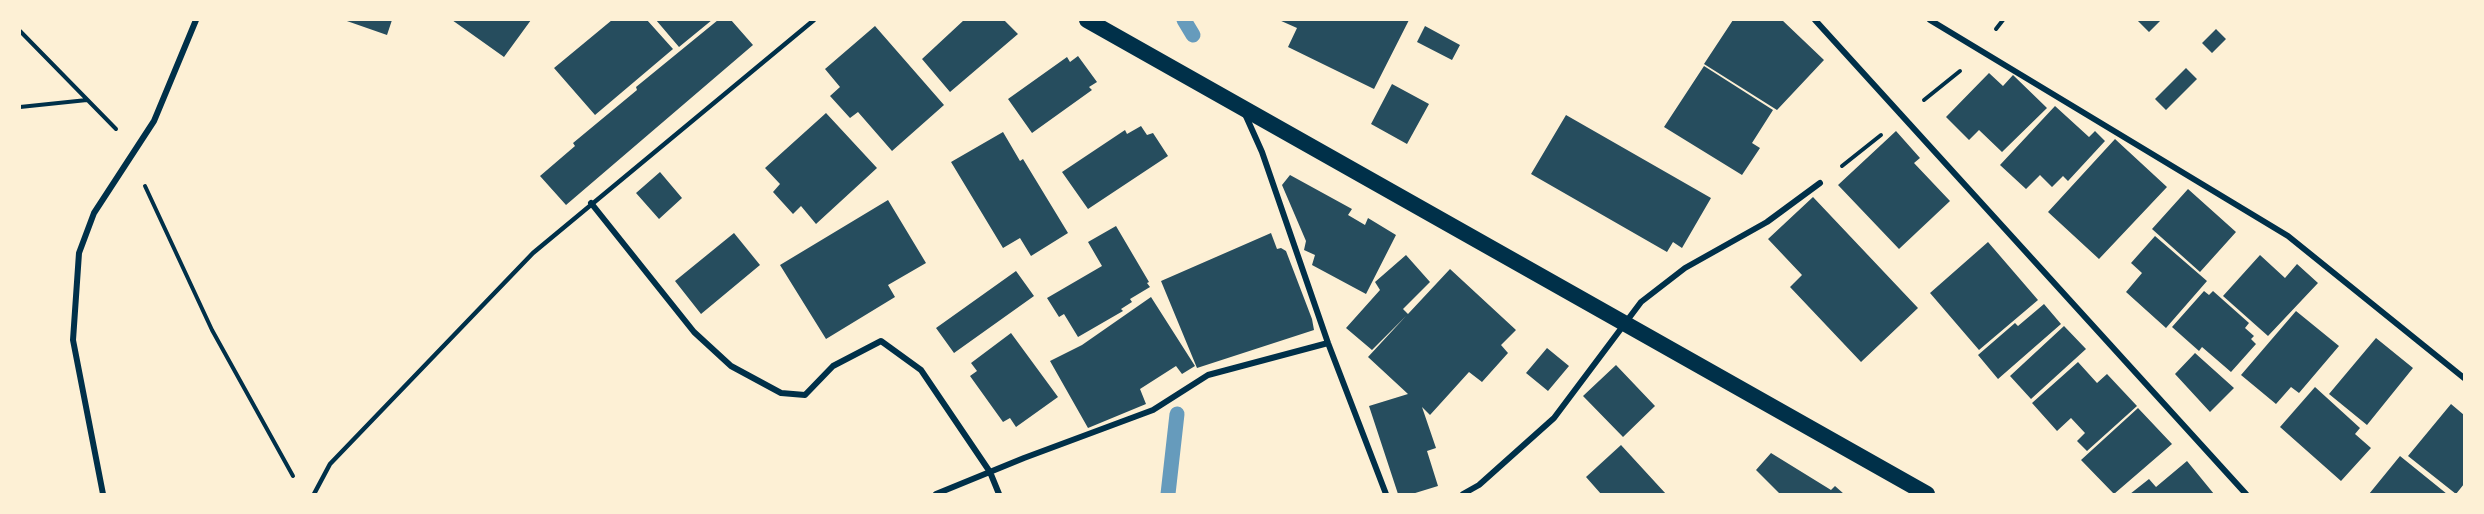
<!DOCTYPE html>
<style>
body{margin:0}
#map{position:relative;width:2484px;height:514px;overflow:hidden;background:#fdf0d5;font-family:"Public Sans",sans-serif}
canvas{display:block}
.frame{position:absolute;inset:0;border:21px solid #fdf0d5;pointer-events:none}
</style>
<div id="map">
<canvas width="2484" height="514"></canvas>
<div class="frame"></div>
</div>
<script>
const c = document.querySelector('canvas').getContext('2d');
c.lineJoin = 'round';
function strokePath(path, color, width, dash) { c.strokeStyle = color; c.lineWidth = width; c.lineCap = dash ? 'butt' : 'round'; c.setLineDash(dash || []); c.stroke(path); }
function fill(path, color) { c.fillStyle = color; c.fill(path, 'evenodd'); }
strokePath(new Path2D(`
 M 1184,20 L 1193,35
 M 1168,494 L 1177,414`), '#669bbc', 15);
fill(new Path2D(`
 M 344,20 L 392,20 L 387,35 Z
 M 452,20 L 531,20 L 504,57 Z
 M 612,20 L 647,20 L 673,49 L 595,115 L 554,68 Z
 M 656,20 L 712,20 L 679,47 Z
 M 718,20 L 731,20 L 753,45 L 566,205 L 540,176 L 575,146 L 573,143 L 637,90 L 636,87 Z
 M 964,20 L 1004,20 L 1018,34 L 950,92 L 922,59 Z
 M 1279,20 L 1409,20 L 1374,89 L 1288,47 L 1297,28 Z
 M 1733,20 L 1782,20 L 1824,60 L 1777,110 L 1704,64 Z
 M 2137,20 L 2161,20 L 2149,32 Z
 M 875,26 L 944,105 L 892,151 L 858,112 L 850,118 L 830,96 L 840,87 L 825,69 Z
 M 1425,26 L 1460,45 L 1452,60 L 1417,42 Z
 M 2216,29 L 2226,39 L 2212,53 L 2202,43 Z
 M 1078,56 L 1097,82 L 1089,87 L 1092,90 L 1032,133 L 1008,99 L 1067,57 L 1070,62 Z
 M 1704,66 L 1773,110 L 1752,143 L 1760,148 L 1742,175 L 1664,127 Z
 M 2186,68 L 2197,79 L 2166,110 L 2155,99 Z
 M 1989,73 L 2003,86 L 2013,75 L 2047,108 L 2002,152 L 1979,130 L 1969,140 L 1946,117 Z
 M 1392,84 L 1429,104 L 1407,144 L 1371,124 Z
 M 2055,106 L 2089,137 L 2095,131 L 2105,141 L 2068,181 L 2063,176 L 2052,187 L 2040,175 L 2026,189 L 2000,165 Z
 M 826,113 L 877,168 L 816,224 L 801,206 L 793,214 L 773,192 L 780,184 L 765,168 Z
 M 1566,115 L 1711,198 L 1682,248 L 1673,242 L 1667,252 L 1531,174 Z
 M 1141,126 L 1147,135 L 1153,133 L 1168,156 L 1088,209 L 1062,172 L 1125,130 L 1127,134 Z
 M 1896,131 L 1920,158 L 1914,163 L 1950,201 L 1899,249 L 1838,185 Z
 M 1003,132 L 1020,161 L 1023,159 L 1068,233 L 1031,256 L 1020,238 L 1003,248 L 951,162 Z
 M 2115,139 L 2167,187 L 2099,259 L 2048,212 Z
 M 660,172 L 682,198 L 659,219 L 636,193 Z
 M 1290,175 L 1352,209 L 1348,215 L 1365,225 L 1368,218 L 1396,235 L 1366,294 L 1312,265 L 1315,255 L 1304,250 L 1306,241 L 1282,185 Z
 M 2188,189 L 2236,232 L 2200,272 L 2152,229 Z
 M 1813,197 L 1918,308 L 1861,362 L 1790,287 L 1802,275 L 1768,239 Z
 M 888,200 L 926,263 L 888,285 L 895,297 L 826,339 L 780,265 Z
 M 1116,226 L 1149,282 L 1147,283 L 1150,287 L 1130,299 L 1132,302 L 1121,309 L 1123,311 L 1078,337 L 1064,314 L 1059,317 L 1047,298 L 1102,266 L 1088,242 Z
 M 734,233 L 760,265 L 701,314 L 675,281 Z
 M 1271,233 L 1277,249 L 1281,248 L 1286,251 L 1312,319 L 1314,330 L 1197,368 L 1161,281 Z
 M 2155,236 L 2207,281 L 2166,328 L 2126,292 L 2142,273 L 2131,263 Z
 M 1988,242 L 2038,300 L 1979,350 L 1930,293 Z
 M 1406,255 L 1430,282 L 1403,309 L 1408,314 L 1450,269 L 1516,330 L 1501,345 L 1508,353 L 1482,382 L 1469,372 L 1430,415 L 1422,407 L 1436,448 L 1427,451 L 1438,486 L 1412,494 L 1398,494 L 1369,406 L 1408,394 L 1368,357 L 1406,316 L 1372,350 L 1346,328 L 1380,290 L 1375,282 Z
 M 2260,255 L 2285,278 L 2297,264 L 2318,283 L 2268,336 L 2223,296 Z
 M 1016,271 L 1034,296 L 954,353 L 936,328 Z
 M 2204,291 L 2209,295 L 2213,291 L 2249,323 L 2245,328 L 2254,336 L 2251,339 L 2256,344 L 2231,372 L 2202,347 L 2199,351 L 2172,327 Z
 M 1151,297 L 1195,366 L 1182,374 L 1176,366 L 1140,389 L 1146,404 L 1088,428 L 1050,361 L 1082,345 Z
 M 2044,304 L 2061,324 L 1998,379 L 1978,355 L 2015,323 L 2018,326 Z
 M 2296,311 L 2339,346 L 2299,393 L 2291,387 L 2276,404 L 2241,375 Z
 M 2064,326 L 2086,349 L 2031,399 L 2010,376 Z
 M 1011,333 L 1058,397 L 1016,427 L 1010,418 L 1003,422 L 970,376 L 977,371 L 971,363 Z
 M 2376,338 L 2413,368 L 2367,425 L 2329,394 Z
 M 1547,348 L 1569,366 L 1548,391 L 1526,373 Z
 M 2195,353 L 2234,388 L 2210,412 L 2175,374 Z
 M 2078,362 L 2097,383 L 2107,374 L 2137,406 L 2087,451 L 2077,441 L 2085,433 L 2071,418 L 2057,431 L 2032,403 Z
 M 1616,365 L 1655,406 L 1623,437 L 1583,396 Z
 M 2315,387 L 2360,428 L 2355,434 L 2371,448 L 2341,481 L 2280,427 Z
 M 2451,404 L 2464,415 L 2464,484 L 2456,494 L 2408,456 Z
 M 2138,408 L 2172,444 L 2114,494 L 2081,460 Z
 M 1621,445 L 1666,494 L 1601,494 L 1586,477 Z
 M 1771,453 L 1831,490 L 1835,486 L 1844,494 L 1780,494 L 1756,470 Z
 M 2400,456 L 2447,494 L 2369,494 Z
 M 2187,461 L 2214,494 L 2130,494 L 2149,479 L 2156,487 Z`), '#264d5e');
strokePath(new Path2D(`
 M 1996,29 L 2003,20
 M 20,31 L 116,129
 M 1924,100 L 1960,71
 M 20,107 L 87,100
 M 1842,166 L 1881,135
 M 145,186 L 212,330 L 293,476`), '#003049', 4);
strokePath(new Path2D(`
 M 314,494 L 330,464 L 533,253 L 814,20`), '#003049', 4.5);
strokePath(new Path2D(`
 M 1815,20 L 2246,494
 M 1930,20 L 2288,236 L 2464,378
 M 1245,114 L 1262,152 L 1328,343 L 1386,494
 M 591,203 L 694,332 L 731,366 L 781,393 L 805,395 L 833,366 L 881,341 L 921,370 L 990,472 L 999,494
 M 103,494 L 73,340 L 79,253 L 94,213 L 154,121 L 196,20
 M 936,494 L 1024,458 L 1153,410 L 1208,375 L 1328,343
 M 1463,494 L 1479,485 L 1554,418 L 1641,302 L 1685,268 L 1767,222 L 1820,183`), '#003049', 6);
strokePath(new Path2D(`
 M 1087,20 L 1927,494`), '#003049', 16);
</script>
